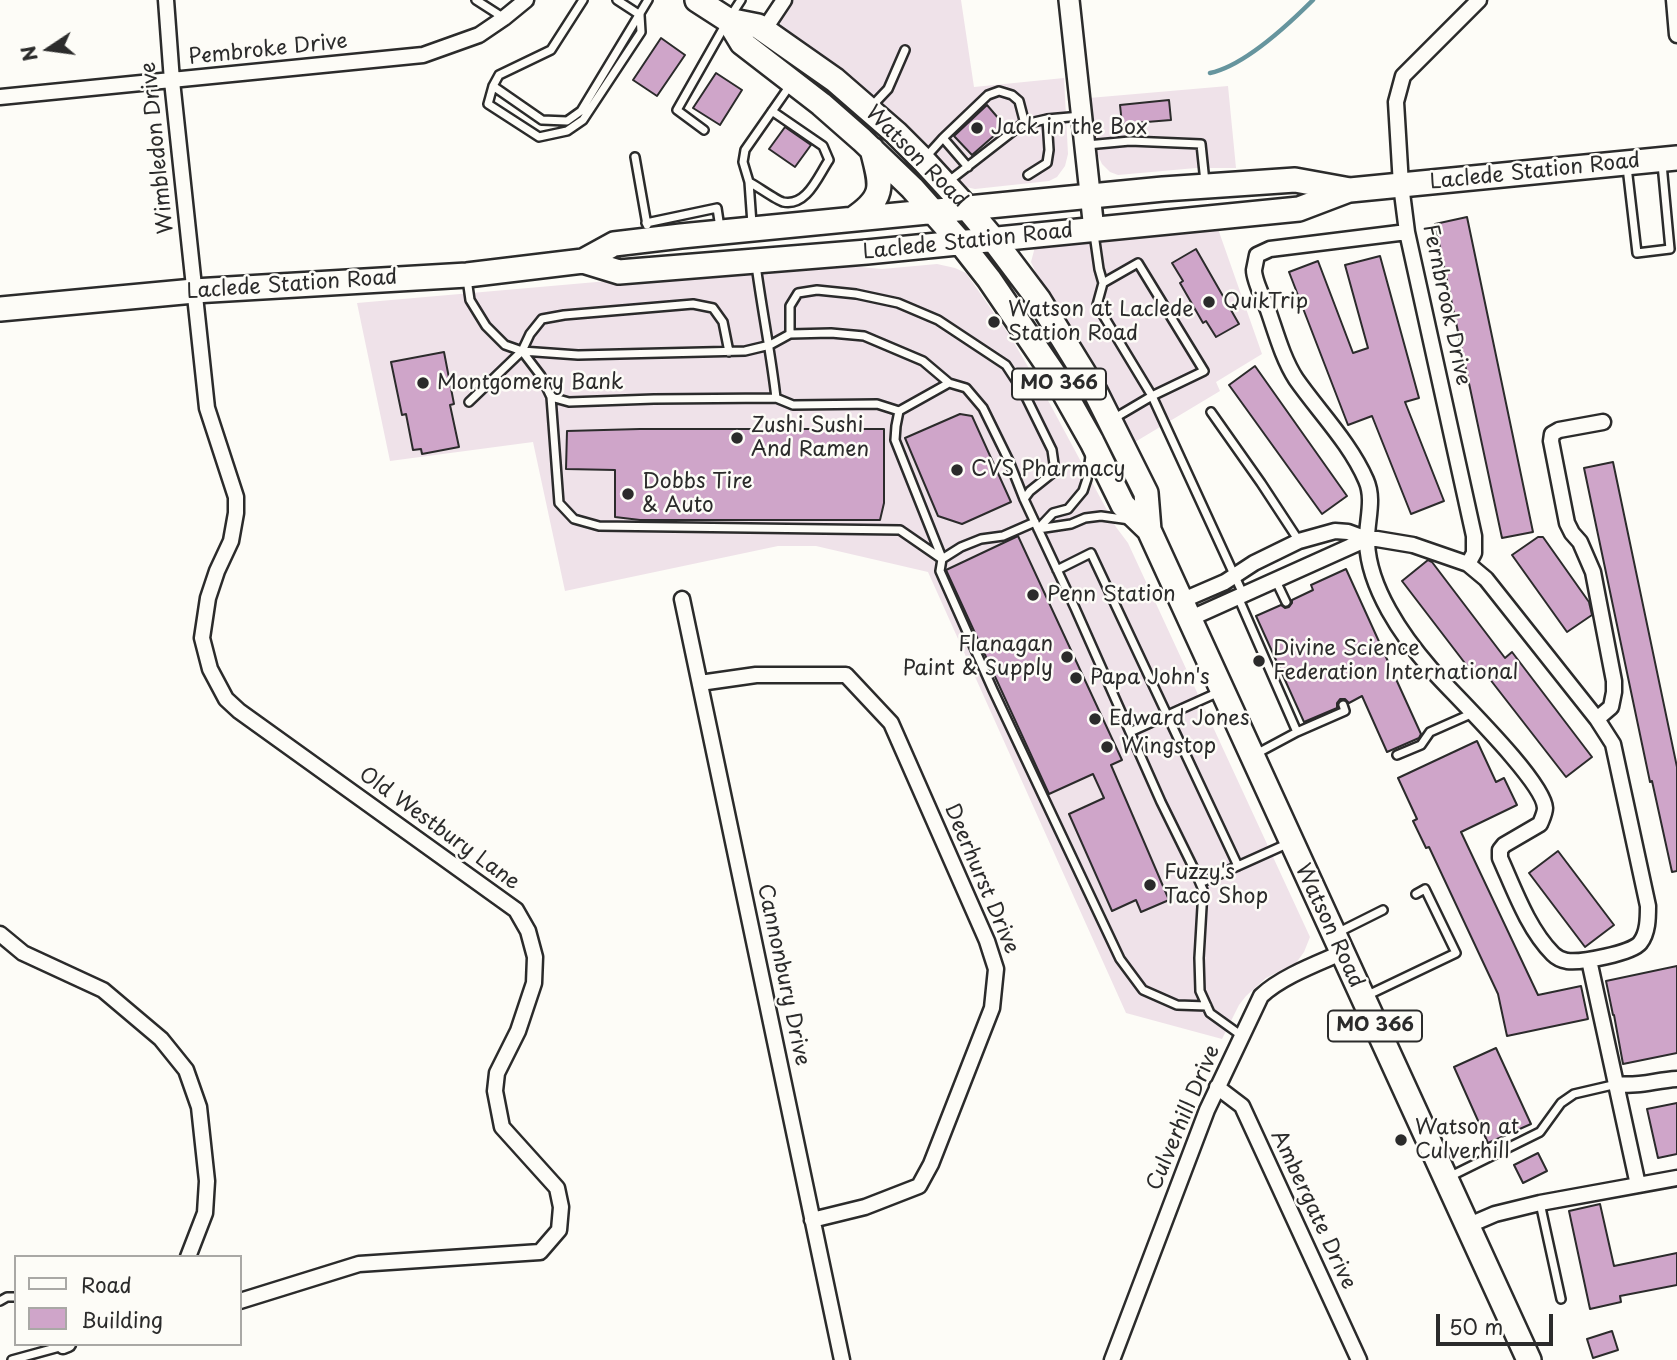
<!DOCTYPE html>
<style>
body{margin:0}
#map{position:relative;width:1677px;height:1360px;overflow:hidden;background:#fdfcf7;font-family:"Playpen Sans",sans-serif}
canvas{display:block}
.legend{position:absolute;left:14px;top:1255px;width:228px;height:91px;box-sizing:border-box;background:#fdfcf7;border:2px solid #a9a8a5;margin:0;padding:9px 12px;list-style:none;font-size:21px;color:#2b2b2b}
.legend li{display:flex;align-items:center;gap:14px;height:35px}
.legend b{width:35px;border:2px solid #a9a8a5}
.north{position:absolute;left:14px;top:14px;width:70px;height:70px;-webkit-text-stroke:5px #fdfcf7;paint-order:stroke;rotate:257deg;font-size:19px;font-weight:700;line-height:28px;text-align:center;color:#2b2b2b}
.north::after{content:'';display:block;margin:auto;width:24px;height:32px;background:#2b2b2b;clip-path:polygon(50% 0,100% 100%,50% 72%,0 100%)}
.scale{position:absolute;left:1436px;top:1314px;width:117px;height:32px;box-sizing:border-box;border:4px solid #2b2b2b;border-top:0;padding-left:9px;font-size:21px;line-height:24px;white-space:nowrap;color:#2b2b2b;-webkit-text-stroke:5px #fdfcf7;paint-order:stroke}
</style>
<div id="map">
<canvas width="1677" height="1360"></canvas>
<ul class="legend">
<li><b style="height:9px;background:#fdfcf7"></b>Road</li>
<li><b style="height:19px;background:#cfa5c9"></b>Building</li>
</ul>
<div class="north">N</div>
<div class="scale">50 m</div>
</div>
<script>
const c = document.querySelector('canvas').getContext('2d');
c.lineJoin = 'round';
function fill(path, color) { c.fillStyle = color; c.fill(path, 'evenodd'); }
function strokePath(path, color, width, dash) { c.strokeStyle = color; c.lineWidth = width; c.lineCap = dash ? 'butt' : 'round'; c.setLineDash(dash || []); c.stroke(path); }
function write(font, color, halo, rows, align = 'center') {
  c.font = font + ' "Playpen Sans",sans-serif'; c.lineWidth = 5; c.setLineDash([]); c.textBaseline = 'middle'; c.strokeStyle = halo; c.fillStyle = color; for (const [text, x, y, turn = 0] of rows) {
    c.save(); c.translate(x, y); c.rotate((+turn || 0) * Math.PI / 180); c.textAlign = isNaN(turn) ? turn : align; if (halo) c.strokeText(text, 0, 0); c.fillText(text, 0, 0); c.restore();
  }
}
fill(new Path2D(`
 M 794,0 L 961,0 L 974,87 L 1064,78 L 1068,154 L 1065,166 L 1057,177 L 1049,181 L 975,189 L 966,187 L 958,180 L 924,141 L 885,105 L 842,69 L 782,28 L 780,22 Z
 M 1228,86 L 1236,168 L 1196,168 L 1118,175 L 1110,172 L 1102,164 L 1096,151 L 1089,98 Z
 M 1217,226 L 1262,354 L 1216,382 L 1220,391 L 1135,442 L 1107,386 L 1036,273 L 1031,262 L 1035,247 L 1043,242 Z
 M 802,264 L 829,264 L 882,269 L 937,264 L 955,268 L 966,273 L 1010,336 L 1050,404 L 1116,527 L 1128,543 L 1310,937 L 1304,952 L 1296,963 L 1266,978 L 1246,996 L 1239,1005 L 1222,1039 L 1126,1013 L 928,572 L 816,546 L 778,546 L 565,591 L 533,442 L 390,461 L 357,303 Z`), '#efe2e9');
strokePath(new Path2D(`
 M 1210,73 C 1244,66 1288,25 1313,0`), '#66959e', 4.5);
const building = new Path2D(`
 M 661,38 L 685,55 L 657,96 L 633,80 Z
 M 716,73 L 742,90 L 720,125 L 693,108 Z
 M 1169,100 L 1171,120 L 1122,124 L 1120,105 Z
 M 987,105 L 1005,126 L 972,155 L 954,136 Z
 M 785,127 L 811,145 L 795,167 L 769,149 Z
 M 1467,217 L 1533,532 L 1502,538 L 1435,224 Z
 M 1196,249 L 1239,324 L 1216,337 L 1206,321 L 1203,323 L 1180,283 L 1183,281 L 1172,263 Z
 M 1380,256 L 1419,398 L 1405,402 L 1444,501 L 1411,514 L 1372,416 L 1348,425 L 1289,272 L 1318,261 L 1353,353 L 1368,348 L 1345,265 Z
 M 444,352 L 454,404 L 450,405 L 459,447 L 422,454 L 421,449 L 413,450 L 406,414 L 402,415 L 391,362 Z
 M 1255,366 L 1347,496 L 1322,514 L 1229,385 Z
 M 960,414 L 972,416 L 1011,502 L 962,524 L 938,516 L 905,438 Z
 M 640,429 L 884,429 L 884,503 L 880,520 L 640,520 L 615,517 L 615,470 L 566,469 L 567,431 Z
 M 1613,462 L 1677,767 L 1677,871 L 1672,872 L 1652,781 L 1650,782 L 1584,468 Z
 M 1018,536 L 1122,760 L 1111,765 L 1169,900 L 1141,912 L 1136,900 L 1112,911 L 1069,814 L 1104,798 L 1093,774 L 1049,794 L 946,570 Z
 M 1538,537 L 1543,537 L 1589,602 L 1592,615 L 1567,632 L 1512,555 Z
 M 1428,560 L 1432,562 L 1505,658 L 1512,652 L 1592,757 L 1566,777 L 1482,669 L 1474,675 L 1402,581 Z
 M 1346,569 L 1421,734 L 1419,738 L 1387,752 L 1362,696 L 1349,703 L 1345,699 L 1340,699 L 1337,703 L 1337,708 L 1304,722 L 1256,616 L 1281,605 L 1285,608 L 1289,607 L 1292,603 L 1292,600 L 1313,590 L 1311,585 Z
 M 1477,741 L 1496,782 L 1504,778 L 1517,805 L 1461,832 L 1538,995 L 1581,986 L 1588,1019 L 1507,1036 L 1498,994 L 1429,847 L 1426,848 L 1413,821 L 1417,819 L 1398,778 Z
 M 1558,851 L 1614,925 L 1585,947 L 1529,873 Z
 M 1677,966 L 1677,1053 L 1623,1064 L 1614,1015 L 1613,1015 L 1606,981 Z
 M 1496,1048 L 1531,1124 L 1488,1143 L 1454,1067 Z
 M 1677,1103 L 1677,1154 L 1658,1158 L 1647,1109 Z
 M 1538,1153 L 1547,1171 L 1523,1183 L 1514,1165 Z
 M 1600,1204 L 1614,1266 L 1677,1253 L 1677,1285 L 1620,1296 L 1621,1302 L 1590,1309 L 1569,1211 Z
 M 1612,1331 L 1618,1350 L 1593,1358 L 1587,1339 Z`);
fill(building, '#cfa5c9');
strokePath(building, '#2b2b2b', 2);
const lane = new Path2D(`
 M 476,0 L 504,18
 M 583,0 L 551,50 L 499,75 L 493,86 L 488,104 L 539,137 L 567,131 L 583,120 L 641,32 L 640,15
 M 617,0 L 640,15
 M 493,86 L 542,120 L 567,121 L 581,111 L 648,0
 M 870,108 L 888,89 L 905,50
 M 704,130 L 677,110 L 728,20 L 741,0
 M 943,138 L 988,95 L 999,91 L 1012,95 L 1019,101 L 1025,124
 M 1087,145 L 1130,141 L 1201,144 L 1205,182
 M 635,157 L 647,225
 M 925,158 L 943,138 L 968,167
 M 1627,167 L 1637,253 L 1670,249 L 1662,164
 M 1028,175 L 1047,163 L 1049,150 L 1047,119
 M 949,181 L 1021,125 L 1047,119 L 1081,116
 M 749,182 C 757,186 776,200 783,202 C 807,207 818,176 829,160 L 823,146 L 772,111
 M 646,223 L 717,208 L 720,228
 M 752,224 L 749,182 L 743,162 L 745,150 L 791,84
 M 1094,234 L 1099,269 L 1103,283 L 1097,305 L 1152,396 L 1243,594
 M 756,265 C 762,310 771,354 776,398 L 793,405 L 877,404 L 899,411 L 949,383 L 966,388 L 983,408 L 1009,461 L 1024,499 L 1075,608 L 1161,802 L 1194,869 L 1203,890 L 1199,958 L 1200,991 L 1210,1013 L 1242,1036
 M 467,279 L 470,300 L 486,326 L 505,345 L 522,351 L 541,376 L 551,397 L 569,402 L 654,399 L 776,398
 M 1103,283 L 1138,263 L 1204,371 L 1152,396 L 1113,419
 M 790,334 L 831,333 L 864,336 L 923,361 L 949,383
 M 522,351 L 578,355 L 745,351 L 770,345 L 790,334 L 790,306 L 798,293 L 817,290 L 856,294 L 898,303 L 938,320 L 1006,365 L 1023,391 L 1052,450 L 1055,471 L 1030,491 L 1024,499
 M 551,397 L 559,503 L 574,519 L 599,526 L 900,530 L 942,559
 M 469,402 L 522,351 L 530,334 L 542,319 L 564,315 L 693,304 L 713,308 L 723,322 L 729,352
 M 899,411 L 896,426 L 895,440 L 942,558
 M 1211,412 L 1261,483 L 1299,541
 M 1035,522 L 1003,536 L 981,539 L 961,547 L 942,559 L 940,571 L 993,690 L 1120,959 L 1143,990 L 1177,1005 L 1207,1006
 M 1038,529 L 1053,513 L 1068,509 L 1083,491 L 1087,479 L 1090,456
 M 1038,529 L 1071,524 L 1085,518 L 1101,516 L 1130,520
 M 1057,570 L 1091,553 L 1238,866
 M 1276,581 L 1286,602
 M 1238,597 L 1297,732
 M 1130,732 L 1219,692
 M 1256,754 L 1297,732 L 1345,711 L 1343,705
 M 1397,755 L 1421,745 L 1430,732 L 1473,713
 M 1200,883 L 1289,843
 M 1337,933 L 1383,910
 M 1366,996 L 1456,953 L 1425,889 L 1416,894
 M 1449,1177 L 1540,1132 L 1561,1103 L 1574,1094 L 1617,1084
 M 1540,1203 L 1561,1299
 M 0,1301 L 7,1297 L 16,1297
 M 12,1360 L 63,1346 L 62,1344`);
const street = new Path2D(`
 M 166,0 L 172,81 L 207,408 L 236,497 L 236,513 L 231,541 L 217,571 L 208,598 L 202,638 L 210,669 L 226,699 L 239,711 L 516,910 L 528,931 L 535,957 L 534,983 L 518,1031 L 497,1073 L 495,1091 L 502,1127 L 557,1188 L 561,1207 L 559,1230 L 540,1252 L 359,1264 L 240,1301
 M 1674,0 L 1677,35
 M 764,30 L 784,0
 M 0,97 L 423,55 L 479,35 L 504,18 L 526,0
 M 1468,564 L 1474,553 L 1474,536 L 1407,232 L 1401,185 L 1396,102 L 1403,76 L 1479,0
 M 682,599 L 842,1360
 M 1181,601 L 1225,582 L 1254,563 L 1299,541 L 1335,531 L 1348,532 L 1367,539 L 1377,539 L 1413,545 L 1468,564 L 1486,579 L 1597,719 L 1613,744 L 1648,906 C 1648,918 1648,933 1640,943 C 1632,953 1581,963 1567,961 C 1562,960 1556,957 1553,954 C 1528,929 1514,889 1500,858 L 1500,850 L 1504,845 L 1540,824 C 1542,819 1545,813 1545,808 C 1544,781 1452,693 1431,669 C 1402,636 1369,588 1367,543 C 1366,522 1375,500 1366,480 C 1350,443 1319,412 1296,379 C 1283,359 1276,333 1268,310 C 1264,300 1254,281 1254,270 C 1255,265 1256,260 1257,255 L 1270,249 L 1407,232
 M 1189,619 L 1367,539
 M 700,683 L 756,675 L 846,675 L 891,723 L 987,941 L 996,969 L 992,1008 L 931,1164 L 919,1186 L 865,1207 L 812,1220
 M 1597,719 L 1611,707 L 1614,692 L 1614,681 L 1593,572 L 1580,542 L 1572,533 L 1567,523 L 1551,441 L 1552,434 L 1559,430 L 1603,422
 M 0,934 L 23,953 L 103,990 L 161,1039 L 186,1070 L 199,1107 L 207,1181 L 205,1213 L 188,1257
 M 1589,960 L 1638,1185
 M 1617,1084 C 1639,1087 1656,1080 1677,1079
 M 1217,1087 L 1242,1106 L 1359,1360
 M 1467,1226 L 1495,1214 L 1540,1203 L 1677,1178
 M 63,1346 L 68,1344
 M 1112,1360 L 1207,1110 L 1261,996 C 1281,977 1316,964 1341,953`);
const secondary = new Path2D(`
 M 1069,0 L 1094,230`);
const primary = new Path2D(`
 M 697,0 L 728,20 L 758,26 L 835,80 L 896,133 L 923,160 L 967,208 L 993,239 L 1039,300 L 1095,391 L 1146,493 L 1149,530
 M 728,20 L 742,43 L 821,104 L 862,140 L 912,188 L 960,242 L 989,279 L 1053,373 L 1092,442 L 1123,505 L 1149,530 L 1529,1360
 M 853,219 C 887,196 881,185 872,149
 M 583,261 L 619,272 L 867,252 L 1299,209 L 1349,190
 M 0,309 L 194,291 L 467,275 L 583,261 L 614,244 L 681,236 L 1163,189 L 1295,180 L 1350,190 L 1677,158`);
strokePath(lane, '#2b2b2b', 12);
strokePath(street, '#2b2b2b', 19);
strokePath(secondary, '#2b2b2b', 24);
strokePath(primary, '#2b2b2b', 28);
strokePath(lane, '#fdfcf7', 7);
strokePath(street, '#fdfcf7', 14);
strokePath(secondary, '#fdfcf7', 19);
strokePath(primary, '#fdfcf7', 23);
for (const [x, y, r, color] of [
 [977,128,7,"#2b2b2b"],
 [1209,302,7,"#2b2b2b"],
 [994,322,7,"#2b2b2b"],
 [423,383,7,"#2b2b2b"],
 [737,438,7,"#2b2b2b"],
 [957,470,7,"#2b2b2b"],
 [628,494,7,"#2b2b2b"],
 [1033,595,7,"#2b2b2b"],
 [1067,657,7,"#2b2b2b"],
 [1259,661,7,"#2b2b2b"],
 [1076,678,7,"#2b2b2b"],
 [1095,719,7,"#2b2b2b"],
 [1107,747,7,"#2b2b2b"],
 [1150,885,7,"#2b2b2b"],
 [1401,1140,7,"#2b2b2b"]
]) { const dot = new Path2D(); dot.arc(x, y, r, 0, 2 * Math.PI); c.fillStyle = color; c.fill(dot); strokePath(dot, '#fdfcf7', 2.5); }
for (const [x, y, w] of [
 [1059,384,94],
 [1375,1026,94]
]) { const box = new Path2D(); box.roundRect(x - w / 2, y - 15.5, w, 31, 5); c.fillStyle = '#fdfcf7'; c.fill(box); strokePath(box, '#2b2b2b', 2); }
write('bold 19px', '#2b2b2b', null, [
 ["MO 366",1059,384],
 ["MO 366",1375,1026]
]);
write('21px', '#2b2b2b', '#fdfcf7', [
 ["Pembroke Drive",268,50,-6],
 ["Wimbledon Drive",158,148,-96],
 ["Watson Road",916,157,45],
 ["Laclede Station Road",1535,172,-6],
 ["Laclede Station Road",968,242,-6],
 ["Laclede Station Road",292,285,-4],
 ["Fernbrook Drive",1446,305,78],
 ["Old Westbury Lane",439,829,36],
 ["Deerhurst Drive",981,879,67],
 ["Watson Road",1329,926,65],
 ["Cannonbury Drive",783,975,78],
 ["Culverhill Drive",1184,1118,-67],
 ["Ambergate Drive",1313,1210,65]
]);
write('21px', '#2b2b2b', '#fdfcf7', [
 ["Jack in the Box",991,128],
 ["QuikTrip",1223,302],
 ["Watson at Laclede",1008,310],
 ["Station Road",1008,334],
 ["Montgomery Bank",437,383],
 ["Zushi Sushi",751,426],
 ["And Ramen",751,450],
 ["CVS Pharmacy",971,470],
 ["Dobbs Tire",642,482],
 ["& Auto",642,506],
 ["Penn Station",1047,595],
 ["Flanagan",1053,645,"right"],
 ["Paint & Supply",1053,669,"right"],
 ["Divine Science",1273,649],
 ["Federation International",1273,673],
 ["Papa John's",1090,678],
 ["Edward Jones",1109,719],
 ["Wingstop",1121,747],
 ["Fuzzy's",1164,873],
 ["Taco Shop",1164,897],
 ["Watson at",1415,1128],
 ["Culverhill",1415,1152]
], 'left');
</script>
